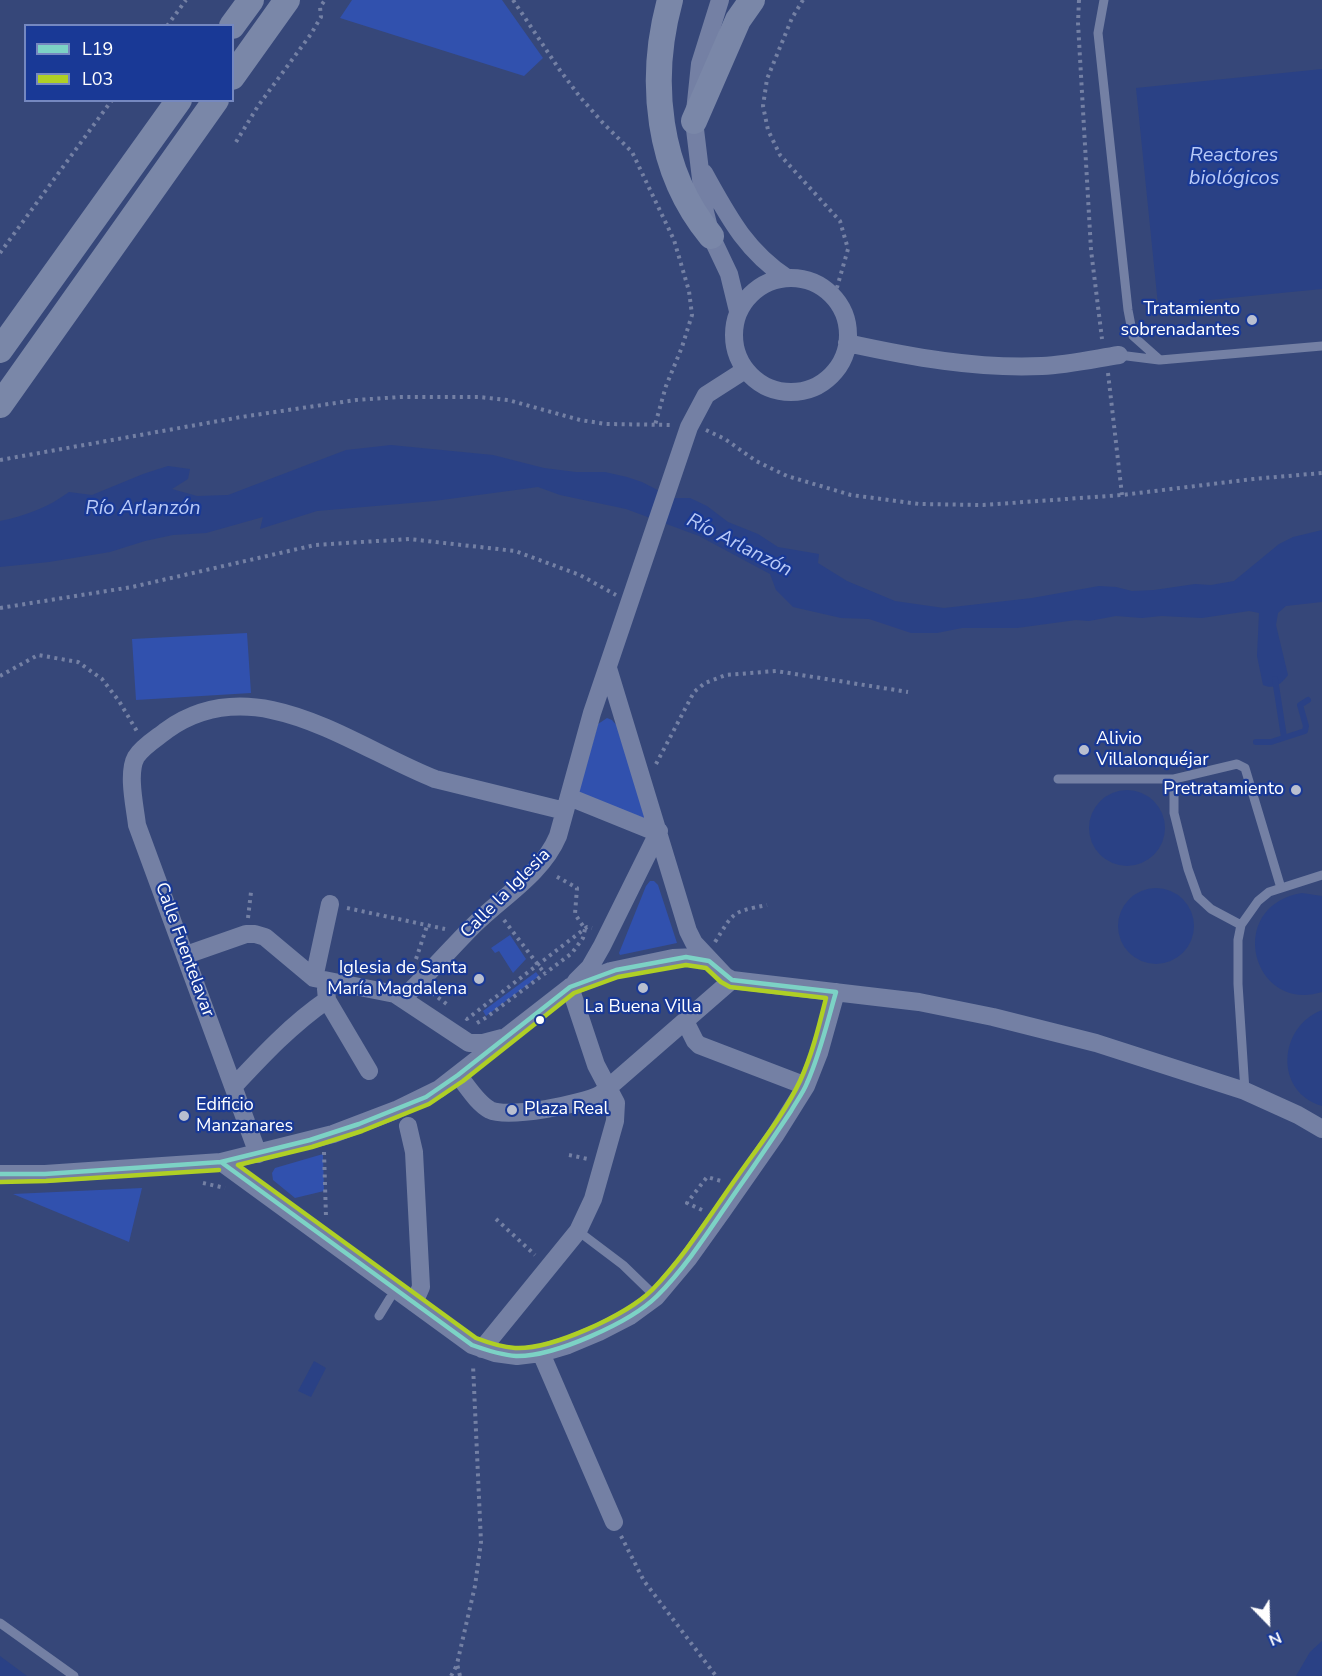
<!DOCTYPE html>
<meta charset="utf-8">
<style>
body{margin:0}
#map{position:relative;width:1322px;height:1676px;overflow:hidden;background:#364779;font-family:"Nunito Sans",sans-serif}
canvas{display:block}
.legend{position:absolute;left:24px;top:24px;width:210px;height:78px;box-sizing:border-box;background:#193996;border:2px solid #7588c0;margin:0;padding:8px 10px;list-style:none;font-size:18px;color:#fff}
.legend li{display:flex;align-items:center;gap:12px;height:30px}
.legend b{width:30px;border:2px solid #7588c0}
.north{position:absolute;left:1238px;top:1592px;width:60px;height:60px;-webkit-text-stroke:4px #193996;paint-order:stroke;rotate:157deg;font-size:16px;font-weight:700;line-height:24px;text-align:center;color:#fff}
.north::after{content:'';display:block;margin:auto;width:21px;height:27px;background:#fff;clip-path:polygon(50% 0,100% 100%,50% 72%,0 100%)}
</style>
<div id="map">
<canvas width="1322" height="1676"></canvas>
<ul class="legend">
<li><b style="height:8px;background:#7cd2c5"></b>L19</li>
<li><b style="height:8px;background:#afcf25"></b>L03</li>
</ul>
<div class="north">N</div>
</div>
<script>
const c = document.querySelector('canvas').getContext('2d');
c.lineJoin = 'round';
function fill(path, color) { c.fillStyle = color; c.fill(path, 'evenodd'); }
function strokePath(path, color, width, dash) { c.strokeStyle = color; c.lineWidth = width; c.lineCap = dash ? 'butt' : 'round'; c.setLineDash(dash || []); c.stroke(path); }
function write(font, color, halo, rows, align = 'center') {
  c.font = font + ' "Nunito Sans",sans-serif'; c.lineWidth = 4.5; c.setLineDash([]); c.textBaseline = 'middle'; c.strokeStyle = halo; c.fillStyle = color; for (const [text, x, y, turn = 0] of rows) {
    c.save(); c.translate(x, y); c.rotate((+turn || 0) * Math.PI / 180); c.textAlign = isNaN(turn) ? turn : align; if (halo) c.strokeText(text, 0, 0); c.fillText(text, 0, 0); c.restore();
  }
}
fill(new Path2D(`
 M 352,0 L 502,0 L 543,58 L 524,76 L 340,18 Z
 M 247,633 L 251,693 L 136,700 L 132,639 Z
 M 607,718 L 612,720 L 618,727 L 646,819 L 578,794 L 598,724 Z
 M 650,881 L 654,881 L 658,885 L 677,943 L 620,955 L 619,953 L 646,886 Z
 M 510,935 L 526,959 L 513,973 L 499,951 L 495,953 L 491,948 Z
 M 536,972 L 539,976 L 486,1016 L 483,1011 Z
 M 323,1154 L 324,1191 L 295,1198 L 273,1180 L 272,1173 L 275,1168 Z
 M 142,1188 L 129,1242 L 13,1194 Z`), '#3151ae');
fill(new Path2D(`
 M 1322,69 L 1322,289 L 1158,305 L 1136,88 Z
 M 391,445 L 493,455 L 544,468 L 576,472 L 605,472 L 627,477 L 642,482 L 673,498 L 690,498 L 707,506 L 728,522 L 758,534 L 778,547 L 819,554 L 818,563 L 847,581 L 895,601 L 944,608 L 1032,598 L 1099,586 L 1116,587 L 1132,591 L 1154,590 L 1195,584 L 1211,585 L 1234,581 L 1279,544 L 1293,537 L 1322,530 L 1322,602 L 1286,606 L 1278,613 L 1276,625 L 1288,675 C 1281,684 1275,690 1263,685 L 1257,656 L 1259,613 L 1249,611 L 1202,618 L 1161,616 L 1142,618 L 1116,616 L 1089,621 L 1076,620 L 1017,628 L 962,628 L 937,633 L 911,633 L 869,619 L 841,618 L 793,607 L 776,590 L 770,574 L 699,536 L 626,509 L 560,495 L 538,487 L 434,501 L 317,511 L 260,529 L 263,517 L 206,533 L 173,535 L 145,541 L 110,552 L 49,562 L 0,567 L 0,521 C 25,516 49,507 69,492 L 92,495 L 143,474 L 168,466 L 190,469 L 188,479 L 172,489 L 197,496 L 228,495 L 346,450 Z
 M1089 828a38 38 0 1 1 76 0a38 38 0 1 1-76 0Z
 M1118 926a38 38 0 1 1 76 0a38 38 0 1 1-76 0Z
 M 1302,893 L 1322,896 L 1322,992 C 1252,1014 1224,906 1302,893 Z
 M 1322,1010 L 1322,1106 C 1274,1092 1278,1027 1322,1010 Z
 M 314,1361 L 326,1368 L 311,1397 L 298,1391 Z
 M 1322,1641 L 1322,1676 L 1296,1676 L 1310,1652 Z
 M 0,1656 L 27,1676 L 0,1676 Z`), '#2a4185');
strokePath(new Path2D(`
 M 1275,679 L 1284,737
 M 1256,742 L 1271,742 L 1305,731 L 1306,726 L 1300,705 L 1308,700`), '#2a4185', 6);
strokePath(new Path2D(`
 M 513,0 L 559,69 L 580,97 L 603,123 L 632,152 L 674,240 L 689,291 L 692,315 L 682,347 L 666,386 L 655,425
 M 803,0 L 792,18 L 767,79 L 763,106 L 768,130 L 780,155 L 840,221 L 848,249 L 834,298
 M 1079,0 L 1078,23 L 1091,250 L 1102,339
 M 167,26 L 186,0
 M 236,142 L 258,106 L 311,34 L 321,17 L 320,7 L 325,0
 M 0,253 L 112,100
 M 1108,373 L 1122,495
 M 706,430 L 725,439 L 756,461 L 787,476 L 851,495 L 919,504 L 983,505 L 1122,495 L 1253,479 L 1322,473
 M 0,460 L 241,417 L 356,400 L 401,397 L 479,397 L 508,400 L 580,420 L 606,424 L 672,425
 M 0,608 L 132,587 L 315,545 L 409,539 L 515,551 L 580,575 L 616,595
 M 0,676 L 38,655 L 78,662 L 102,679 L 119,701 L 138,733
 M 656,764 L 694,692 L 705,683 L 726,675 L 776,671 L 908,692
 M 347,908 L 445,929
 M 248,918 L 251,892
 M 504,920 L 545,974
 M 715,942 C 734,912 731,912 767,905
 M 416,959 L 427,926
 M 432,993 L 448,1005
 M 466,1018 L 467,1019 L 587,927 L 592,928
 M 477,1023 L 487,1017 L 572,953 L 583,938 L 585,929 L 575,914 L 577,888 L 554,875
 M 324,1152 L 326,1217
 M 569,1155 L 588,1159
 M 203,1183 L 225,1188
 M 702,1210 L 687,1203 L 707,1177 L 721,1181
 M 496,1219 L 535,1255
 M 621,1536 L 644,1581 L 716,1676
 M 451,1676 L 457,1665
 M 460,1676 L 457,1664 L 475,1586 L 481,1542 L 473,1365`), '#7480a4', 4, [3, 4.5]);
strokePath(new Path2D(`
 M 1104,0 L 1098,33 L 1128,310 L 1133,336 L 1160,360 L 1322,346
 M 1119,355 L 1159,360
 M 1058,779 L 1174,779 L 1237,764 L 1245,768 L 1281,888
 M 1174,779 L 1174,813 L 1188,869 L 1198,897 L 1211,909 L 1241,925
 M 1245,1091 L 1238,984 L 1238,940 L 1241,925 L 1258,901 L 1269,892 L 1322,875
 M 578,1231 L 623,1265 L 656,1297
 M 379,1316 L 390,1298
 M 0,1623 L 74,1676`), '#7480a4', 9);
strokePath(new Path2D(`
 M 720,0 L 700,64 L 694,121 L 705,212 L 711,236 L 729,274 L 738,311
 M 704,173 C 728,216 745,250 787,278
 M734 335a57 57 0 1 1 114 0a57 57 0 1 1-114 0Z
 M 847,343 C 911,357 976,369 1042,366 C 1067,365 1094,359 1119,355
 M 608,668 L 688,931 L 694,943 L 725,976 L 732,980 L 919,1002 L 993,1017 L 1096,1043 L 1245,1091 L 1298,1115 L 1322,1129
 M 569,797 L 658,833
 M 186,955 L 246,934 L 255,934 L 265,937 L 314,978 L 395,994 L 469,1043 L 483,1043 L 502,1038
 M 314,978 L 330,904
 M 576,981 L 590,967 L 602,946 L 659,831
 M 326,989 L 327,1000 L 369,1071
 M 403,998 C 428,975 450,949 474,925 C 502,897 542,874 558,836 L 592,713 L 689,427 L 706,395 L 745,370
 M 685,1021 L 695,1041 L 699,1045 L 806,1086
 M 458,1075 C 468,1087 477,1103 490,1110 C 508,1119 583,1104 601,1094 L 732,980
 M 234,1086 C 263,1055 292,1024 327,1000
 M 408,1126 L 414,1152 L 421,1287 L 414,1303
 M 258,1154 L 137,825 C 135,807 127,773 136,757 C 143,746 157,738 167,730 C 255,667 353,747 435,779 L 565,811
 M 221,1162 L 472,1345 L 495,1353 L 517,1356 L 541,1353 L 568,1345 L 599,1332 L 630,1316 L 656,1297 L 688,1259 L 723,1210 L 776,1134 L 806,1086 L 819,1053 L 836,992
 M 0,1174 L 45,1174 L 221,1162 L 333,1134 L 396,1110 L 439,1089 L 570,987 L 611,971 L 673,958 L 697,957 L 709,961
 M 482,1349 L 578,1231 L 593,1199 L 615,1121 L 616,1103 L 596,1065 L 570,987
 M 541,1353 L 614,1522`), '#7480a4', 18);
strokePath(new Path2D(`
 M 670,0 C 648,80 657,171 711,236
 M 232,26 L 251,0
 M 232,77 L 287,0
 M 694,121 L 738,20 L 752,0
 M 0,350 L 179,100
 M 0,405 L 216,100`), '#7a87a8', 26);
strokePath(new Path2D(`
 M 686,957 L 709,961 L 732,980 L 836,992 C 827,1023 820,1054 807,1083 C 803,1093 796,1102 791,1111 C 775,1135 759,1159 742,1183 C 715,1221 690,1263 657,1296 C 631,1322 554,1357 516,1356 C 501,1355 486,1350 472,1345 L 221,1162 L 310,1140 L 359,1124 L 426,1097 L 458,1075 L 570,987 L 616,970 Z
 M 0,1174 L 45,1174 L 221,1162`), '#7cd2c5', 4.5);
strokePath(new Path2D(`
 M 686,965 L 706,968 L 721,982 L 730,987 L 826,998 C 819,1026 812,1055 800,1081 C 785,1113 758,1147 737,1177 C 710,1215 685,1256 652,1290 C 627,1315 551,1350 515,1348 C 501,1347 489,1343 476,1338 L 238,1165 L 312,1147 L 362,1131 L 429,1104 L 463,1081 L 574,993 L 618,977 Z
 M 0,1182 L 46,1181 L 219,1170`), '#afcf25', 4.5);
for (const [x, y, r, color] of [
 [1252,320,6,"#b9bfd0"],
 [1084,750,6,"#b9bfd0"],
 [1296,790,6,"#b9bfd0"],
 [479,979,6,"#b9bfd0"],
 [643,988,6,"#b9bfd0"],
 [540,1020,5,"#fff"],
 [512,1110,6,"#b9bfd0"],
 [184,1116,6,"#b9bfd0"]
]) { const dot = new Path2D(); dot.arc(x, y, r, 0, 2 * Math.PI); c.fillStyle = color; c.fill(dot); strokePath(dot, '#193996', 2); }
write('18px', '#fff', '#193996', [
 ["Tratamiento",1240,310],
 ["sobrenadantes",1240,331],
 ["Alivio",1096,740,"left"],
 ["Villalonquéjar",1096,761,"left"],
 ["Pretratamiento",1284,790],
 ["Iglesia de Santa",467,969],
 ["María Magdalena",467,990],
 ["La Buena Villa",643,1008,"center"],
 ["Edificio",196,1106,"left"],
 ["Manzanares",196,1127,"left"],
 ["Plaza Real",524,1110,"left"]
], 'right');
write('18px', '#fff', '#193996', [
 ["Calle la Iglesia",506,894,-45],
 ["Calle Fuentelavar",184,950,70]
]);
write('italic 20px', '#b9caf7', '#193996', [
 ["Reactores",1234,156],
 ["biológicos",1234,179],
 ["Río Arlanzón",143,509],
 ["Río Arlanzón",739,546,27]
]);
</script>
